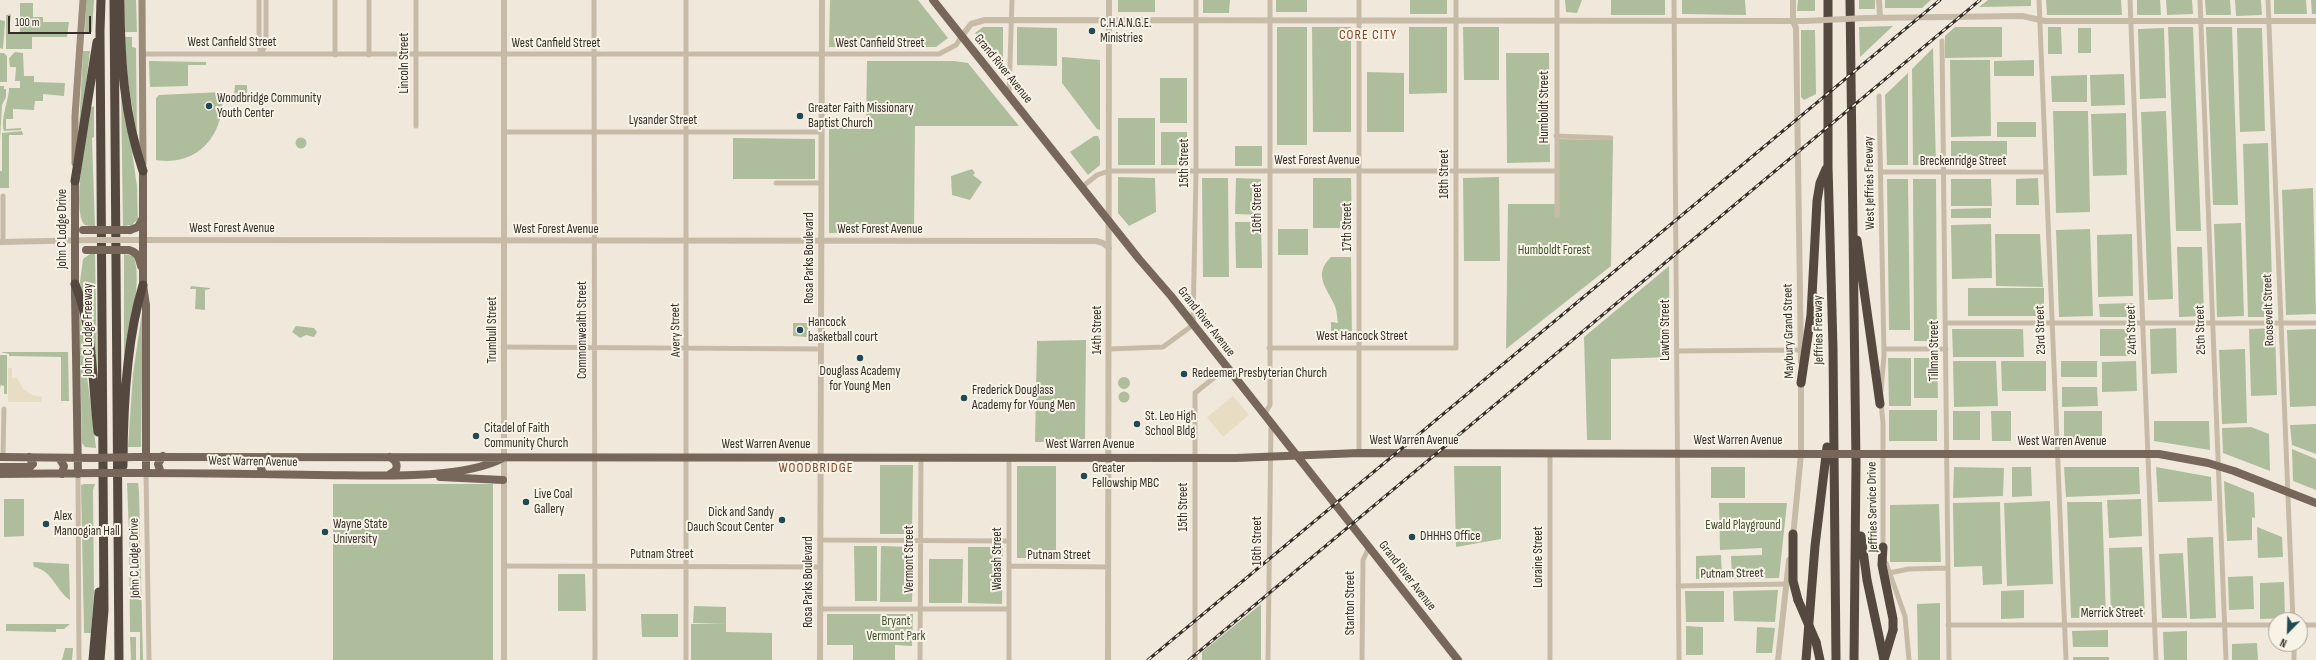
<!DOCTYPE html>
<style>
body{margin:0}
#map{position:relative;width:2316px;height:660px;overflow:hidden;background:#f0e9db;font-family:"Sofia Sans Condensed",sans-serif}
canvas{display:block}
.north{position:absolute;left:2268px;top:612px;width:40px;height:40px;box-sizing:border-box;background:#f8f3e7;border:1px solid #aaa49b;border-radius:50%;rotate:203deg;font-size:11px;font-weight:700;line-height:16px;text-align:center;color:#352e28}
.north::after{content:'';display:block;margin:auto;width:14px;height:18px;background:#204954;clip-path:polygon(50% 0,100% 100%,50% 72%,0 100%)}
.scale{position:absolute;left:8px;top:16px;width:83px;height:18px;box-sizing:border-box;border:2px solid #352e28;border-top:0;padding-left:5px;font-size:12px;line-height:14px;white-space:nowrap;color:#352e28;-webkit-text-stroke:3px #f8f3e7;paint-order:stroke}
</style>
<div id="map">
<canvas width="2316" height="660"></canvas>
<div class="north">N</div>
<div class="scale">100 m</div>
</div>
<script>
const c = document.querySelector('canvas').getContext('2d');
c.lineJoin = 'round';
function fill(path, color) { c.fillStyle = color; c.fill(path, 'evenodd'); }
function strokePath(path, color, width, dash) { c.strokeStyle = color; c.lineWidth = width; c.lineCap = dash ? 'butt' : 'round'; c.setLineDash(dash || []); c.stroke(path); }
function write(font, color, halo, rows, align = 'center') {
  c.font = font + ' "Sofia Sans Condensed",sans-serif'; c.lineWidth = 4; c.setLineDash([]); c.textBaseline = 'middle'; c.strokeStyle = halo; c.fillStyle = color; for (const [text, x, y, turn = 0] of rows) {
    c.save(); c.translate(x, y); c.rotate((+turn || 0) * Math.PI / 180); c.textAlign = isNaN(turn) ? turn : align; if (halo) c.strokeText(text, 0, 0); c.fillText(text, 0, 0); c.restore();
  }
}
fill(new Path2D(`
 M 86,0 L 94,0 L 92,32 L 85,32 Z
 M 125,0 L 136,0 L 137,32 L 124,32 Z
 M 830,0 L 918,0 L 948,38 L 936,47 L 829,47 Z
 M 1118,0 L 1155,0 L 1155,12 L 1118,12 Z
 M 1203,0 L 1230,0 L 1229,13 L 1203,13 Z
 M 1276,0 L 1307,0 L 1307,12 L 1276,12 Z
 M 1410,0 L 1447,0 L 1447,14 L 1410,14 Z
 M 1565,0 L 1582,0 L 1577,13 L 1566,12 Z
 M 1611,0 L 1665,0 L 1665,15 L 1611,15 Z
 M 1682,0 L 1745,0 L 1746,15 L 1682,14 Z
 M 1798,0 L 1815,0 L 1815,11 L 1797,11 Z
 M 1859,0 L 1875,0 L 1875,9 L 1859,9 Z
 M 1885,0 L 1931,0 L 1922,8 L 1885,8 Z
 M 1988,0 L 2031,0 L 2031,6 L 1979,7 Z
 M 2046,0 L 2121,0 L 2122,15 L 2047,15 Z
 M 2137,0 L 2160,0 L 2161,15 L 2137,15 Z
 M 2166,0 L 2192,0 L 2193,14 L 2167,15 Z
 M 2205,0 L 2230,0 L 2231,15 L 2206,15 Z
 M 2235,0 L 2261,0 L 2262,15 L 2236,16 Z
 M 2274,0 L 2306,0 L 2307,14 L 2274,14 Z
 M 2311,0 L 2316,0 L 2316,14 L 2312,14 Z
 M 20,3 L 33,3 L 33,17 L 43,17 L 43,22 L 69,22 L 67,37 L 32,37 L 32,49 L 6,49 L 6,15 L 11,14 L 9,33 L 20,33 Z
 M 0,20 L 5,21 L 3,49 L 0,48 Z
 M 1893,26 L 1860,57 L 1859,27 Z
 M 983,27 L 1003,27 L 1003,67 L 975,33 Z
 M 1017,27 L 1057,28 L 1057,66 L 1017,65 Z
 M 1277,27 L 1307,27 L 1307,145 L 1277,145 Z
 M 1312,27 L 1351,27 L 1351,132 L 1313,132 Z
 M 1409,27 L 1447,27 L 1447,93 L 1409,94 Z
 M 1463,27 L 1499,27 L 1499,80 L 1464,80 Z
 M 1955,27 L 2002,27 L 2002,57 L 1945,58 L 1945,36 Z
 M 2048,27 L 2061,27 L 2062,54 L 2048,54 Z
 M 2168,27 L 2193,27 L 2201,231 L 2176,231 Z
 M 2206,27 L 2232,27 L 2238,205 L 2213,205 Z
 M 2078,28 L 2091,28 L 2091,53 L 2078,53 Z
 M 2164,28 L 2166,98 L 2140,99 L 2138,29 Z
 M 2237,28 L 2262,28 L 2265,131 L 2240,132 Z
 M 1801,30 L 1815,30 L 1816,94 L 1804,100 L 1801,97 Z
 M 124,37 L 132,37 L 132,47 L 136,48 L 137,136 L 129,87 Z
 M 1933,48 L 1936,166 L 1913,165 L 1912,69 Z
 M 83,51 L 90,51 L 78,148 Z
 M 15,52 L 23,53 L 24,76 L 34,76 L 34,82 L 65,83 L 64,96 L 43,94 L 43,101 L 35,101 L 34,110 L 13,109 L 13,119 L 6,119 L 6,129 L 21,128 L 21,130 L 4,131 C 0,119 9,100 9,88 L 20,88 L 20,81 L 15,81 L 16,67 L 10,67 L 9,58 Z
 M 0,53 L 4,53 L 7,56 L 7,82 L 0,82 Z
 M 1506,53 L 1549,53 L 1550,162 L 1507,163 Z
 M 1062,57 L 1100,60 L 1100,130 L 1097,129 L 1062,83 Z
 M 1950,60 L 1990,60 L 1991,136 L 1951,137 Z
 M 2034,60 L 2034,76 L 1994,76 L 1994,61 Z
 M 149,61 L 206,62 L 206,65 L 188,65 L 188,86 L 150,87 Z
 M 867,61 L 954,61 L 968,63 L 1019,126 L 915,126 L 914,233 L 829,233 L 829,123 L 866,123 Z
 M 1367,72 L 1404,73 L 1404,132 L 1367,132 Z
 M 1908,73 L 1908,165 L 1887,165 L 1885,95 Z
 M 2124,74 L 2125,105 L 2091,106 L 2090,75 Z
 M 2087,75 L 2087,102 L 2052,102 L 2051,76 Z
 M 1160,78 L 1187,78 L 1187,123 L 1160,123 Z
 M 235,85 L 247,85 L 247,98 L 234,97 Z
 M 0,86 L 4,86 L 4,89 L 6,89 L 6,97 L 2,105 L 0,140 Z
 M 121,90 L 123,90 L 137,186 L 138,219 L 132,225 L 123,226 Z
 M 222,92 C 226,133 199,167 156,160 L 156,98 L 159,95 Z
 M 94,106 L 94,137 L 92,138 L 95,227 L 85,225 C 71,213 87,128 90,108 Z
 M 2053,111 L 2088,111 L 2090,212 L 2056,213 Z
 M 2166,111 L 2173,299 L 2148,300 L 2141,112 Z
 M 2126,113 L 2127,175 L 2093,176 L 2091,114 Z
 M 1118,118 L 1155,118 L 1155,165 L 1118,165 Z
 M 1997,122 L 2036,122 L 2036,137 L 1997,137 Z
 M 22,131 L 23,135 L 9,135 L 9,188 L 0,188 L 0,171 L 2,171 L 2,133 Z
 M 1161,132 L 1187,132 L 1187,165 L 1161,165 Z
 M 1094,136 L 1098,136 L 1100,141 L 1100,165 L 1088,175 L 1070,152 Z
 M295.5 143a5.5 5.5 0 1 1 11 0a5.5 5.5 0 1 1-11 0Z
 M 733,138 L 815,139 L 815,179 L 733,179 Z
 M 1558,139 L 1613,140 L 1611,266 L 1506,349 L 1508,204 L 1557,204 Z
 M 1951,141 L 2007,141 L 2007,165 L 1951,166 Z
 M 2268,143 L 2273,317 L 2248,317 L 2243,144 Z
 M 1235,146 L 1262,146 L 1262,166 L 1235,166 Z
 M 972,169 L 975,173 L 973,175 L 982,182 L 970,200 L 952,195 L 951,176 Z
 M 1118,177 L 1155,178 L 1156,212 L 1129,226 L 1118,213 Z
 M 1499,177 L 1500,261 L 1464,261 L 1463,178 Z
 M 1202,178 L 1228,178 L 1229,277 L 1203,277 Z
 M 1236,178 L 1261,179 L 1261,215 L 1235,214 Z
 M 1313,178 L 1351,178 L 1352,228 L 1313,228 Z
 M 2038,178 L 2039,205 L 2016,205 L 2016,179 Z
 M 1887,179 L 1908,179 L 1910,330 L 1889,330 Z
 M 1913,179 L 1936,179 L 1937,341 L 1914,341 Z
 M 1951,179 L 1991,179 L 1992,206 L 1951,206 Z
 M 2313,188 L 2316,314 L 2286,315 L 2282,190 Z
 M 1991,208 L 1991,218 L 1951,218 L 1951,209 Z
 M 1235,222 L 1261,222 L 1262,268 L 1236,268 Z
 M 2241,223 L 2244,316 L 2217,317 L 2214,224 Z
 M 1991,224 L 1992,278 L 1952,279 L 1951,225 Z
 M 1278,229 L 1308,229 L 1308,255 L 1278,255 Z
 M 2090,229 L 2093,316 L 2059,317 L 2056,230 Z
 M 1995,234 L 2040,234 L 2043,287 L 1996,286 Z
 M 2132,234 L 2133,296 L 2098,297 L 2097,235 Z
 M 2177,247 L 2202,247 L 2204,316 L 2179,317 Z
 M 90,254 L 95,254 L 97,368 L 94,368 L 80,282 L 83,259 Z
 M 124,254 L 133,256 C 144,276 128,341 124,365 Z
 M 1331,257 L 1351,257 L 1352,341 L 1331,340 L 1331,322 L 1338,323 C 1337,317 1337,310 1334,304 C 1326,287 1313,274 1331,257 Z
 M 1669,266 L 1670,357 L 1611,359 L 1611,440 L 1587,440 L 1584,337 Z
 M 191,286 L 210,288 L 210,289 L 205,290 L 205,310 L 195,309 L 196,289 L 190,289 Z
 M 1968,288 L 2044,288 L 2044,316 L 1968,316 Z
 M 2134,303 L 2134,317 L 2100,317 L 2099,304 Z
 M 143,305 L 141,447 L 128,447 L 133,374 Z
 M 79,308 L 89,375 L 87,376 L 96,448 L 85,447 L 82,443 Z
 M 793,323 L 808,323 L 808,337 L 793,336 Z
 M 296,326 L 314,328 L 317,332 L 314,337 L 306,335 L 300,338 L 292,332 Z
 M 2176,328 L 2177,373 L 2151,374 L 2150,329 Z
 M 2275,328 L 2277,395 L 2251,396 L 2249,329 Z
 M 1952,329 L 2023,329 L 2024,357 L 1953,357 Z
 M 2100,329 L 2134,329 L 2135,356 L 2100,356 Z
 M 2316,329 L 2316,406 L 2290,407 L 2287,330 Z
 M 1086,340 L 1085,441 L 1035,442 L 1037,341 Z
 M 2245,349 L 2247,423 L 2222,424 L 2219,350 Z
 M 0,352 L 68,352 L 69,401 L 61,401 L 61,357 L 9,356 L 9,354 Z
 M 0,355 L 7,355 L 7,394 L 4,394 L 4,386 L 1,385 L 0,388 Z
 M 1888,358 L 1911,358 L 1911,406 L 1889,406 Z
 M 1914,358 L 1937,358 L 1938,398 L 1914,398 Z
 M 1953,361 L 1996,361 L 1998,406 L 1954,407 Z
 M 2001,361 L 2046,361 L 2046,391 L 2002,391 Z
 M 2061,361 L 2097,361 L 2097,377 L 2061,377 Z
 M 2136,361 L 2137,391 L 2102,392 L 2102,362 Z
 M1118 383a6 6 0 1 1 12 0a6 6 0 1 1-12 0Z
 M 2062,387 L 2097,387 L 2098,406 L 2062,407 Z
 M1118.5 397a5.5 5.5 0 1 1 11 0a5.5 5.5 0 1 1-11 0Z
 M 1889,410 L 1937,410 L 1937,441 L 1889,441 Z
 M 1953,411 L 1980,411 L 1980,440 L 1953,440 Z
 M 1991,411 L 2011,411 L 2011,441 L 1992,441 Z
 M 2064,411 L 2102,411 L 2102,441 L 2064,441 Z
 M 2154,421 L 2209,421 L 2210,450 L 2154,441 Z
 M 2316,424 L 2316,454 L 2292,445 L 2290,425 Z
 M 2251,427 L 2269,434 L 2270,471 L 2223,453 L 2222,428 Z
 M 2292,449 L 2316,459 L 2316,490 L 2293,481 Z
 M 880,465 L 913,465 L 912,534 L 880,534 Z
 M 1017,466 L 1056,466 L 1056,558 L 1017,558 Z
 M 1454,466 L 1501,466 L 1501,539 L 1456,547 Z
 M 1711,467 L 1745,467 L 1745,498 L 1711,498 Z
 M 1954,467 L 2004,468 L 2003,496 L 1953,498 Z
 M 2012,467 L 2031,467 L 2032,496 L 2012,497 Z
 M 2064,467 L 2139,467 L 2140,494 L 2066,497 Z
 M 2156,467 L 2211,477 L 2212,501 L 2158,502 Z
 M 2224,481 L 2254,493 L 2255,518 L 2252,517 L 2252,540 L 2227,541 Z
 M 127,483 L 138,483 L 139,491 L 143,660 L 140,660 L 140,632 L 130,632 L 129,534 Z
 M 84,484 L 95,484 L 93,490 L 94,592 L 91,633 L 84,633 L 81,485 Z
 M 333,484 L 493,484 L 493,660 L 333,660 Z
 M 4,499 L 24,499 L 24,536 L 4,537 Z
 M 2141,499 L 2142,536 L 2109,538 L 2107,500 Z
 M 2050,501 L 2053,584 L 2007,586 L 2004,503 Z
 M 2000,502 L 2002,584 L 1983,585 L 1982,566 L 1954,567 L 1953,503 Z
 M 2067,502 L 2102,502 L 2106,617 L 2071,618 Z
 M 1719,503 L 1787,503 L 1779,578 L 1732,579 L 1731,556 L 1762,555 L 1762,548 L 1720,550 Z
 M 1939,504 L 1941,562 L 1890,562 L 1890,505 Z
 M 2257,527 L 2282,537 L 2283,557 L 2258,558 Z
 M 2213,537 L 2216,618 L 2190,619 L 2187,538 Z
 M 854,546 L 877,546 L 877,601 L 855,601 Z
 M 881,546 L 913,547 L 912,602 L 880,602 Z
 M 968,547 L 1003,547 L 1002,604 L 968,603 Z
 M 2142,547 L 2145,617 L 2111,618 L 2109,548 Z
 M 2183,553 L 2187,618 L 2162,618 L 2159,554 Z
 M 1721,555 L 1722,578 L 1696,579 L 1696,556 Z
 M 929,559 L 963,559 L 962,603 L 929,603 Z
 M 33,562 L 69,564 L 70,600 C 57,592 52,570 34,567 Z
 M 558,574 L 585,574 L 586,611 L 558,611 Z
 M 2253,576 L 2254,609 L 2229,610 L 2228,577 Z
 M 2284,582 L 2285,618 L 2260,619 L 2260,583 Z
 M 1778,590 L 1775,622 L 1734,621 L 1733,591 Z
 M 2024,590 L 2024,618 L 2001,619 L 2001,591 Z
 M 1685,591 L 1724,591 L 1724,622 L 1686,622 Z
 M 1940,603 L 1940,660 L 1918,660 L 1917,604 Z
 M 1261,604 L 1261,660 L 1202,660 L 1202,652 Z
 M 694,606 L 726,607 L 726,632 L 772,633 L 772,660 L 691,660 L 691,624 L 726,624 L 693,623 Z
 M 641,614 L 678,614 L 678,637 L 642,637 Z
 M 827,614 L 913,614 L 912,646 L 895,645 L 895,660 L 853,660 L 853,645 L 827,645 Z
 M 6,624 L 70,624 L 64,629 L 56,629 L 56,632 L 6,631 Z
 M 1686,626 L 1703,627 L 1703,655 L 1686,655 Z
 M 1757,627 L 1775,628 L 1772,653 L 1756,653 Z
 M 2108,630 L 2108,647 L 2073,647 L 2072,631 Z
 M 2187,631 L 2187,660 L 2164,660 L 2163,632 Z
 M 130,637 L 136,637 L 136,660 L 131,660 Z
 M 2257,643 L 2258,660 L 2232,660 L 2232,644 Z
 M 65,648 L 73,648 L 72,660 L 62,660 Z
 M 2073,657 L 2109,657 L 2109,660 L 2073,660 Z`), '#aebe9c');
fill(new Path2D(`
 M 8,368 L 12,368 L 12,378 L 17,378 L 24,390 L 32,395 L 42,397 L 41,402 L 8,402 Z
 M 1233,396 L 1249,415 L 1223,437 L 1207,417 Z`), '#e7ddc3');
strokePath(new Path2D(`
 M 259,0 L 259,44 L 261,54
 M 594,0 L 595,660
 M 686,0 L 686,660
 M 1359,0 L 1359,453
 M 1557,0 L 1557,215
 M 1674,0 L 1679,660
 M 2039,0 L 2066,660
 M 2130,0 L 2156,660
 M 2200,0 L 2226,660
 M 2268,0 L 2293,620
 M 1942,41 L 1949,660
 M 142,54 L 939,54 L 956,45 L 962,36
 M 261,54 L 266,44 L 266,0
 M 335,55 L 335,0
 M 369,55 L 369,0
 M 1009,95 L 1012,0
 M 1879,96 L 1884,355 L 1881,391
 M 416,126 L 416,0
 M 504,132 L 821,132
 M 1556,136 L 1611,138
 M 1881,172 L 2046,172
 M 776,183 L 821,183
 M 1082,187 L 1097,175 L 1109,171 L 1556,171
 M 3,242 L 3,196
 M 1945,323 L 2316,323
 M 503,347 L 821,349
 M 1269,348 L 1456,348 L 1456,0
 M 1109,349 L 1163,347 L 1193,325 L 1196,172 L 1196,0
 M 1884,349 L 1946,349
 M 1677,351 L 1800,350
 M 1881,403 L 1883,423 L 1883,549
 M 1264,415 L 1270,405 L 1270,0
 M 1550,454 L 1550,660
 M 3,457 L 4,409
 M 146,473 L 149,660
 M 78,474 L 79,660
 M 820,540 L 1009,541
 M 1886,563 L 1905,616 L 1909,660
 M 504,566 L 820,567
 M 1009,566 L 1108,567
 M 1889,573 L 1909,569 L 1948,568
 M 1678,586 L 1786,584
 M 820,609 L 1009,609
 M 1948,625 L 2276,625
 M 2300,625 L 2316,625
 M 2294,644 L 2294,660
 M 920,660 L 921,457
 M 1009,660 L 1009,457
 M 1195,660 L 1195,393 L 1226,368
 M 1268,660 L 1271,423
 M 1362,660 L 1363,560 L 1369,547`), '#c7bba8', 5);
strokePath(new Path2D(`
 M 1793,0 L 1793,21 L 1796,28 L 1801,362
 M 1879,0 L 1880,17
 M 1866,18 L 2022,16 L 2045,21 L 2316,21
 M 962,36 L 971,24 L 985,20 L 1805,21
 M 130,240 L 1096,241 L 1103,243 L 1109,248
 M 0,242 L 93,240
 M 1793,537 L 1801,454 L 1801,381
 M 504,660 L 504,0
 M 820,660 L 822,0
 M 1108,660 L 1109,0
 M 1778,660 L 1789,560`), '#c7bba8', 6);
strokePath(new Path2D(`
 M 142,0 L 143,164
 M 75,163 L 75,116 L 83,0`), '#9b8b79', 7);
strokePath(new Path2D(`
 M 933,0 L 1139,259 L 1171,296 L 1458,660
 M 143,171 L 143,285 L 146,305 L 146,473
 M 75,181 L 75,295 L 78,474
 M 130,230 L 138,227 L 143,218
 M 128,250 C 138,252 139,258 141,266
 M 1876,454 L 2159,454 L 2208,463 L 2234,471 L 2316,503
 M 0,457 L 93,458
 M 135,457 L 1236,458 L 1359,453 L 1812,454
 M 390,457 C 395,460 399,465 395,471 L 390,474
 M 59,458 L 64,466 L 62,474
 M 0,467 L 30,467 L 33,464 L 29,457
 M 135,473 C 196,473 257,474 317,475 C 368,475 460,481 503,458
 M 161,473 L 158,464 L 163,456
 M 0,474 L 101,473
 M 264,474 L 261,469 L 261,464 L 268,457
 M 440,477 L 503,480`), '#76675a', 8);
strokePath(new Path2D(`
 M 114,0 L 119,660
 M 120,0 C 120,57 124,116 143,171
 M 1828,0 L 1828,166 L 1833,348 L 1836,660
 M 1850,0 L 1856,463 L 1854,660
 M 75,181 L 97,42
 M 1857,240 L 1880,404
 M 75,284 C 94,329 92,384 98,432
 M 1801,383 L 1811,315 L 1817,201 L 1820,183 L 1826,169
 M 123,466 C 123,411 127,337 143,285
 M 1793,534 L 1793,581 L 1798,600
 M 1861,536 L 1867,580 L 1884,660
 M 1883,547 L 1882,565 L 1893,619 L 1893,630
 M 1816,642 L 1820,660
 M 93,660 L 99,592
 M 100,660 L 104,610 L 100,31 L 101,0
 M 1806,660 L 1815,546 L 1827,447`), '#55493f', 9);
const rail = new Path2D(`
 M 1148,660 L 1940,0
 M 1189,660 L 1980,0`);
strokePath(rail, '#352e28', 3);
strokePath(rail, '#f8f3e7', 1.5, [4.5]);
strokePath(new Path2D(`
 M 1805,21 L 1866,18
 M 93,240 L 130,240`), '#c7bba8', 6);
strokePath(new Path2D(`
 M 83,230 L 130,230
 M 86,250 L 128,250
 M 1812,454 L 1876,454
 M 93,458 L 135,457
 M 101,473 L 135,473`), '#76675a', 8);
strokePath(new Path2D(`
 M 1798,600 L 1816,642
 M 1884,660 L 1893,630`), '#55493f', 9);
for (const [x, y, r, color] of [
 [1092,31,4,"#204954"],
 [209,106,4,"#204954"],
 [800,116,4,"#204954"],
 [800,330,4,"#204954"],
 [860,358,4,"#204954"],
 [1184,374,4,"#204954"],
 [964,398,4,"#204954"],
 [1137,424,4,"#204954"],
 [476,436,4,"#204954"],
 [1084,476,4,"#204954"],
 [526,502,4,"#204954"],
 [782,520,4,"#204954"],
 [46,524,4,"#204954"],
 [325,532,4,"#204954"],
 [1412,537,4,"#204954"]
]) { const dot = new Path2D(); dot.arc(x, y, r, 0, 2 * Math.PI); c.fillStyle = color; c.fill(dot); strokePath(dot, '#f8f3e7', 1.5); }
write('13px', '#352e28', '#f8f3e7', [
 ["C.H.A.N.G.E.",1100,24],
 ["Ministries",1100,39],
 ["Woodbridge Community",217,99],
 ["Youth Center",217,114],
 ["Greater Faith Missionary",808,109],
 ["Baptist Church",808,124],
 ["Hancock",808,323],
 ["basketball court",808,338],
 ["Douglass Academy",860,372,"center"],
 ["for Young Men",860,387,"center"],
 ["Redeemer Presbyterian Church",1192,374],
 ["Frederick Douglass",972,391],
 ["Academy for Young Men",972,406],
 ["St. Leo High",1145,417],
 ["School Bldg",1145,432],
 ["Citadel of Faith",484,429],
 ["Community Church",484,444],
 ["Greater",1092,469],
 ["Fellowship MBC",1092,484],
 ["Live Coal",534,495],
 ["Gallery",534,510],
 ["Dick and Sandy",774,513,"right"],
 ["Dauch Scout Center",774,528,"right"],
 ["Alex",54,517],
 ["Manoogian Hall",54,532],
 ["Wayne State",333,525],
 ["University",333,540],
 ["DHHHS Office",1420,537]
], 'left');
write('13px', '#352e28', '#f8f3e7', [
 ["West Canfield Street",232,43],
 ["West Canfield Street",556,44],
 ["West Canfield Street",880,44],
 ["Lincoln Street",405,63,-90],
 ["Grand River Avenue",1003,69,51],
 ["Humboldt Street",1545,107,-90],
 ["Lysander Street",663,121],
 ["West Forest Avenue",1317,161],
 ["Breckenridge Street",1963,162],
 ["15th Street",1185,163,-90],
 ["18th Street",1445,174,-90],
 ["West Jeffries Freeway",1870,183,-91],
 ["16th Street",1258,208,-90],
 ["17th Street",1348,227,-90],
 ["John C Lodge Drive",63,229,-90],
 ["West Forest Avenue",232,229],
 ["West Forest Avenue",556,230],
 ["West Forest Avenue",880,230],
 ["Rosa Parks Boulevard",810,258,-90],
 ["Roosevelt Street",2269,310,-92],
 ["Grand River Avenue",1206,322,52],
 ["John C Lodge Freeway",89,330,-90],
 ["Trumbull Street",493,330,-90],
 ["Commonwealth Street",583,330,-90],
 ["Avery Street",676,330,-91],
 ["14th Street",1098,330,-90],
 ["Lawton Street",1666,330,-90],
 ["Jeffries Freeway",1819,330,-91],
 ["23rd Street",2041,330,-92],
 ["24th Street",2132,330,-92],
 ["25th Street",2201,330,-92],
 ["Maybury Grand Street",1789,331,-91],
 ["West Hancock Street",1362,337],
 ["Tillman Street",1935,351,-90],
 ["West Warren Avenue",1414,441],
 ["West Warren Avenue",1738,441],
 ["West Warren Avenue",2062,442],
 ["West Warren Avenue",766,445],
 ["West Warren Avenue",1090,445],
 ["West Warren Avenue",253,462,1],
 ["15th Street",1184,507,-90],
 ["Jeffries Service Drive",1873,507,-91],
 ["16th Street",1258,541,-90],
 ["Putnam Street",662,555],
 ["Putnam Street",1059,556],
 ["Loraine Street",1539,557,-90],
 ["John C Lodge Drive",135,558,-91],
 ["Vermont Street",910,559,-90],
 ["Wabash Street",998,559,-90],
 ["Putnam Street",1732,574,-1],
 ["Grand River Avenue",1407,576,52],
 ["Rosa Parks Boulevard",809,582,-90],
 ["Stanton Street",1351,603,-90],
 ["Merrick Street",2112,614]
]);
write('13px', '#3f512d', '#f8f3e7', [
 ["Humboldt Forest",1554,251],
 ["Ewald Playground",1743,526],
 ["Bryant",896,622],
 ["Vermont Park",896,637]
]);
c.letterSpacing = '1px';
write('14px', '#7f4826', '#f8f3e7', [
 ["CORE CITY",1368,35],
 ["WOODBRIDGE",816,468]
]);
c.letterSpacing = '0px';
</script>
